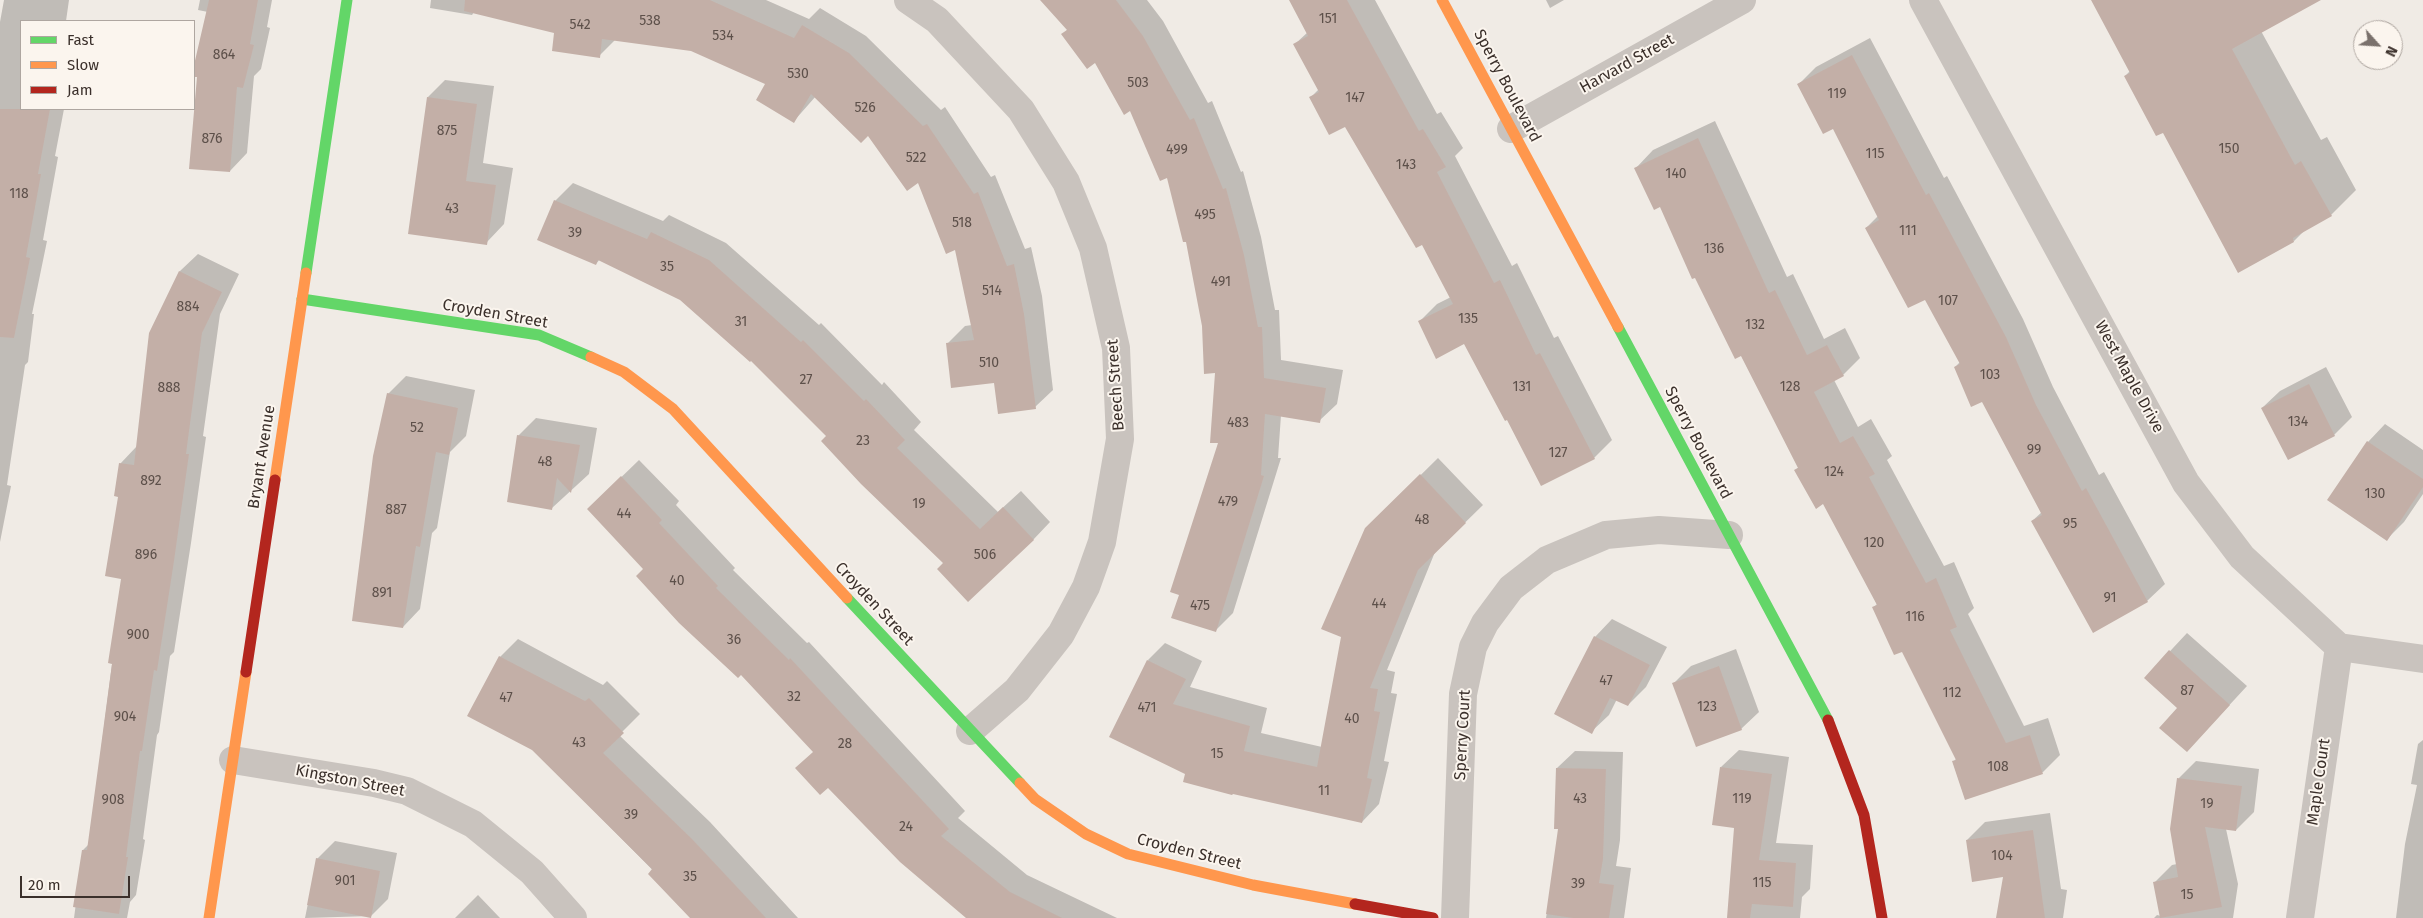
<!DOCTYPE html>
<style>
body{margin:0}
#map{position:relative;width:2423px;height:918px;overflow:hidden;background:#f0ebe5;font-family:"Fira Sans",sans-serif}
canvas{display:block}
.legend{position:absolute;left:20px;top:20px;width:175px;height:90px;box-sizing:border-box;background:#fbf5ee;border:1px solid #aea6a0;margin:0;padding:6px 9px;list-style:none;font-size:15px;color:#3b302b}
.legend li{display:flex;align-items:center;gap:10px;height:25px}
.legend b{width:25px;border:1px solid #aea6a0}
.north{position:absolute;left:2353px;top:20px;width:50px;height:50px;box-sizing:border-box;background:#fbf5ee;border:1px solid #aea6a0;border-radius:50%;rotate:116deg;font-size:14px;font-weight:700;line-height:20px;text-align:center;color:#3b302b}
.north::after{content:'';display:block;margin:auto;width:18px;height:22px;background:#7a716c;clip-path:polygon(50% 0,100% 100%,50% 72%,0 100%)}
.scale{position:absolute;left:20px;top:876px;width:110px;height:22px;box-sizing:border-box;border:2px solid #3b302b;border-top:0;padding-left:6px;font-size:15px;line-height:18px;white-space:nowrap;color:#3b302b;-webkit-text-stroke:4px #fbf5ee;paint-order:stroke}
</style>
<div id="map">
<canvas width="2423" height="918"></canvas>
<ul class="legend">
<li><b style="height:6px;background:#63d668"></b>Fast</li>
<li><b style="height:6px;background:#ff974d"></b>Slow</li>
<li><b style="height:6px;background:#b3261e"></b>Jam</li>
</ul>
<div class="north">N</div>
<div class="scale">20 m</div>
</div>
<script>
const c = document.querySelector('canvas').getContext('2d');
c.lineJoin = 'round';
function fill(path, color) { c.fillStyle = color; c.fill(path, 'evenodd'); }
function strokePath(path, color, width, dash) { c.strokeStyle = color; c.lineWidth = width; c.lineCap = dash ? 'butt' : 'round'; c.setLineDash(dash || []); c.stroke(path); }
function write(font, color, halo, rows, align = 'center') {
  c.font = font + ' "Fira Sans",sans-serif'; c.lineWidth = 4; c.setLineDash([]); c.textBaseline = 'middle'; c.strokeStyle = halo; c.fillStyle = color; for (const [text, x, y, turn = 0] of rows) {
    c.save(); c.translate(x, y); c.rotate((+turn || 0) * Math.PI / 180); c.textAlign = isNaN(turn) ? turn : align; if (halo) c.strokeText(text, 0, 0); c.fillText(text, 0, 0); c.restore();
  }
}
fill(new Path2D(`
 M 4,0 L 69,0 L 66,21 L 21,21 L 21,109 L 64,109 L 55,156 L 58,157 L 43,240 L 47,241 L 32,314 L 34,314 L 28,362 L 25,365 L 7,485 L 11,486 L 0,542 L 0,22 Z
 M 200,0 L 272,0 L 267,27 L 270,28 L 261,69 L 254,76 L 247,153 L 230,171 L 198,76 L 194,75 L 208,12 L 198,10 Z
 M 431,0 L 766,0 L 809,19 L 820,8 L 866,36 L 941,110 L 945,107 L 991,177 L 995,175 L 1025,249 L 1031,247 L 1042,296 L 1053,390 L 1035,407 L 995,381 L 947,344 L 965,326 L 972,325 L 956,248 L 919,182 L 869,134 L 816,96 L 794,121 L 767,84 L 691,50 L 616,39 L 599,56 L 556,32 L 474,12 L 472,15 L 430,8 Z
 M 1041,0 L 1147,0 L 1163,21 L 1208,103 L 1212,101 L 1241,172 L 1243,171 L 1261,237 L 1275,310 L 1279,310 L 1281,360 L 1343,370 L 1337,404 L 1319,421 L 1281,415 L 1278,458 L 1281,458 L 1233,613 L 1215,631 L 1180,594 L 1220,442 L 1216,372 L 1204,326 L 1187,240 L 1168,177 L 1131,110 L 1096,61 L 1063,34 L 1068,29 Z
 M 1291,0 L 1375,0 L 1437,114 L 1441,112 L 1463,148 L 1455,156 L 1512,266 L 1517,263 L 1554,338 L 1558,336 L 1612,440 L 1594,458 L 1542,485 L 1508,418 L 1465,343 L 1419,322 L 1437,304 L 1451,297 L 1423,243 L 1345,125 L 1310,98 L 1319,89 L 1295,44 L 1308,32 Z
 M 1546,0 L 1564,0 L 1550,8 Z
 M 2092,0 L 2319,0 L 2261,31 L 2321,140 L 2327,137 L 2356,190 L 2331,215 L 2306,229 L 2294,241 L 2163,131 L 2125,76 L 2130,71 Z
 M 1870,38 L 1944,178 L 1947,176 L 2023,319 L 2053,387 L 2099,475 L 2104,472 L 2165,584 L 2147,601 L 2032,521 L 2042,512 L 1983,400 L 1955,367 L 1960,362 L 1925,298 L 1866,228 L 1878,216 L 1833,127 L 1798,85 L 1816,67 Z
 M 445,80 L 494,86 L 483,163 L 513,168 L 504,224 L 487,242 L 428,97 Z
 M 1715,121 L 1787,277 L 1793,274 L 1824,339 L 1845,328 L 1860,358 L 1843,375 L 1834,380 L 1858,427 L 1871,419 L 1892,456 L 1887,460 L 1944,566 L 1954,562 L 1974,608 L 1968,614 L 2024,726 L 2048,718 L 2060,755 L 2043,772 L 1966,799 L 1953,762 L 1957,758 L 1902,650 L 1874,607 L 1877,604 L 1824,503 L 1795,470 L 1799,467 L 1741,355 L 1661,205 L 1636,168 L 1653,150 Z
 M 573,183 L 663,221 L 669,215 L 726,243 L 819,325 L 821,323 L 882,385 L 884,382 L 921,422 L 914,430 L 998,512 L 1021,491 L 1050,522 L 1033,540 L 944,563 L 828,436 L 751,359 L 680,299 L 600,259 L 596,264 L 555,201 Z
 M 198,254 L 239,274 L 220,314 L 203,436 L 206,437 L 191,543 L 174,652 L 170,656 L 159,732 L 157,735 L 143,839 L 145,840 L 136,895 L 130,902 L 127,918 L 74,918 L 83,850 L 89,844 L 123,578 L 120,464 L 137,446 L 150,333 L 180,271 Z
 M 2326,367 L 2352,417 L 2334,435 L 2262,408 L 2280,391 Z
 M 406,376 L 475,390 L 466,436 L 450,452 L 437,528 L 432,533 L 420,609 L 403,627 L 388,394 Z
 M 536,418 L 597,428 L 589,474 L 552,508 L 518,436 Z
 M 2385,424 L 2423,450 L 2423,494 L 2404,522 L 2387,539 L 2368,442 Z
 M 1438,458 L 1483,505 L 1435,552 L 1387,670 L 1395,672 L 1391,693 L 1397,694 L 1384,761 L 1389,762 L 1379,804 L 1362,822 L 1187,773 L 1148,660 L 1165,643 L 1202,661 L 1190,687 L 1267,708 L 1261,733 L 1322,747 L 1366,529 Z
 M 639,460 L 679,501 L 676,505 L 735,568 L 733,570 L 807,643 L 809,642 L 965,811 L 958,818 L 1027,875 L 1117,918 L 968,918 L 645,569 L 606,492 Z
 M 1612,619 L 1667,647 L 1646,687 L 1628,705 L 1617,699 L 1609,715 L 1591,732 L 1595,637 Z
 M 2187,633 L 2247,686 L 2187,751 L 2179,708 L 2145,678 Z
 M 518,639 L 603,685 L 607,681 L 640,714 L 619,735 L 710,822 L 798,918 L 700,918 L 533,749 L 469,715 L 500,657 Z
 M 1736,649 L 1759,712 L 1741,729 L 1674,683 L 1691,666 Z
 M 2423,740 L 2423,918 L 2396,918 L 2405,844 L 2417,785 L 2411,784 L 2418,744 Z
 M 1739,750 L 1789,757 L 1776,843 L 1813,845 L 1810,889 L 1802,897 L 1800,918 L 1728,918 L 1736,827 L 1721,767 Z
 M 1575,751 L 1623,752 L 1620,840 L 1616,866 L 1631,868 L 1624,918 L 1546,918 L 1560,828 L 1557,768 Z
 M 2196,761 L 2259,769 L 2254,812 L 2236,830 L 2226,829 L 2238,884 L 2233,918 L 2154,918 L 2157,915 L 2161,916 L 2154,883 L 2172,865 L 2177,864 L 2179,778 Z
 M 2050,813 L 2061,889 L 2067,890 L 2063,918 L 1997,918 L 2004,876 L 1967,840 L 1985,822 Z
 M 335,841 L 397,853 L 388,899 L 371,916 L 305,918 L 317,859 Z
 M 478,895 L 500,918 L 455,918 Z`), '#0003');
fill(new Path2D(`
 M 209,0 L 258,0 L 250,44 L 254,45 L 243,88 L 237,87 L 230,172 L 189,169 L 197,77 L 194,77 L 194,65 Z
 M 465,0 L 710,0 L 794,38 L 802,25 L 849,53 L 923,126 L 927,124 L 974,194 L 978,192 L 1007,266 L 1014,264 L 1024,314 L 1036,409 L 998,414 L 994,383 L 951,388 L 946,343 L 974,340 L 955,250 L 946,254 L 918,183 L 907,191 L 868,136 L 861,143 L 811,94 L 794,123 L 756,100 L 765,84 L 691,51 L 602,39 L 600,58 L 552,51 L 554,33 L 464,11 Z
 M 1040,0 L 1116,0 L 1143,36 L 1190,120 L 1194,118 L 1223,189 L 1226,188 L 1244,255 L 1258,327 L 1262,327 L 1264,378 L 1326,388 L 1320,423 L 1265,414 L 1261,475 L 1264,476 L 1216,632 L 1171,618 L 1179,595 L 1170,592 L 1218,443 L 1210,443 L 1215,373 L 1204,374 L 1202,326 L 1186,242 L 1183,242 L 1167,178 L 1160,181 L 1130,111 L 1124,115 L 1095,63 L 1087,69 L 1061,34 L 1067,30 Z
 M 1289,0 L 1347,0 L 1419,131 L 1423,129 L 1446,167 L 1437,172 L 1494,283 L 1500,280 L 1536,355 L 1540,353 L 1595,459 L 1541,486 L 1507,420 L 1505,421 L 1464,344 L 1436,359 L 1418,321 L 1453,304 L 1422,245 L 1416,248 L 1345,127 L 1329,135 L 1309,97 L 1319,92 L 1293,44 L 1308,36 Z
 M 2091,0 L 2321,0 L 2232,49 L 2295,165 L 2301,161 L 2332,216 L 2293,238 L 2294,242 L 2238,273 L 2163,133 L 2156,136 L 2124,76 L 2130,73 Z
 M 1852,55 L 1926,195 L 1929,193 L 2006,337 L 2036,405 L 2082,491 L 2086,488 L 2148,602 L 2093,633 L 2031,521 L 2042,515 L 1982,402 L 1971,407 L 1954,367 L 1960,364 L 1925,300 L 1908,308 L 1865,228 L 1879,220 L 1833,129 L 1823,134 L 1797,84 Z
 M 427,97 L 477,104 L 466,181 L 496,185 L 487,245 L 408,234 Z
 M 0,109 L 50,109 L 38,174 L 41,174 L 26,257 L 30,258 L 14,338 L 0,337 Z
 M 1698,138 L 1769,293 L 1775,290 L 1807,355 L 1827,345 L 1844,376 L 1814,392 L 1840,443 L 1853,436 L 1875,474 L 1869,477 L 1926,583 L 1936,578 L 1957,627 L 1950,630 L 2006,743 L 2030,735 L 2043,774 L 1965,800 L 1952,761 L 1956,760 L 1902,652 L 1894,655 L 1872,607 L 1877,605 L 1823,504 L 1816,509 L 1794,470 L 1798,468 L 1741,356 L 1735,359 L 1695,278 L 1692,279 L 1660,207 L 1654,210 L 1634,168 Z
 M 554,200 L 647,239 L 651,232 L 709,260 L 801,342 L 803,340 L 864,401 L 866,399 L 905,440 L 897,448 L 980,529 L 1003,507 L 1034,540 L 968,602 L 937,569 L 943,563 L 861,484 L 821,441 L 826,436 L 751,361 L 750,362 L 680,300 L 598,260 L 596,265 L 537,240 Z
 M 179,271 L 222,292 L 202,333 L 186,454 L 189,454 L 174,561 L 157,671 L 154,670 L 142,751 L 140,751 L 126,857 L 128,857 L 119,914 L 73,907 L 82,850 L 87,850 L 112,664 L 108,663 L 121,579 L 105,576 L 118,497 L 114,496 L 119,463 L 134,465 L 149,333 Z
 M 2309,384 L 2335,436 L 2288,460 L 2261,408 Z
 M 387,393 L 458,408 L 449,455 L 436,452 L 420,547 L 416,546 L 403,628 L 352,621 L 373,456 Z
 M 517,435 L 580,445 L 571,493 L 557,478 L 552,510 L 507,502 Z
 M 2367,441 L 2423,479 L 2423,487 L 2387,541 L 2327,500 Z
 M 1420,474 L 1466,523 L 1418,570 L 1370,688 L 1378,689 L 1374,711 L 1380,712 L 1367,778 L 1372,779 L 1362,823 L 1233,794 L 1232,795 L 1183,782 L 1185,774 L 1109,737 L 1147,660 L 1186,679 L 1173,704 L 1250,726 L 1244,751 L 1317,767 L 1341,637 L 1321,629 L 1365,528 Z
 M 621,476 L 662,520 L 659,523 L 718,586 L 716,588 L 789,660 L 790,658 L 949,829 L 941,836 L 1010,892 L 1062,918 L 966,918 L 900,862 L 828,788 L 820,795 L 795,768 L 813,752 L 741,675 L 738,678 L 679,623 L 636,576 L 643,569 L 587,509 Z
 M 1594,636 L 1650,665 L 1628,706 L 1610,698 L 1592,734 L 1554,714 Z
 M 2169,650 L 2230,705 L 2187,752 L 2159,728 L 2177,708 L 2144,678 Z
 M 499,656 L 585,701 L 589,698 L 624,733 L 603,753 L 692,839 L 766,918 L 690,918 L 648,874 L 652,869 L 532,750 L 467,716 Z
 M 1719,666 L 1742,730 L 1696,747 L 1672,683 Z
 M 1720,767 L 1772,774 L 1759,860 L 1796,863 L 1793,907 L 1752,904 L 1750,918 L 1727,918 L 1734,828 L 1712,825 Z
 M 1556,768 L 1606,769 L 1603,859 L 1599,883 L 1614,885 L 1609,918 L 1573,918 L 1546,914 L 1558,829 L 1554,829 Z
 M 2177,778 L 2242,786 L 2236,831 L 2205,827 L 2222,907 L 2160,918 L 2153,882 L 2178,877 L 2170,829 Z
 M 2033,830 L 2045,918 L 1996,918 L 2003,877 L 1972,882 L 1966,840 Z
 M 316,858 L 380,871 L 371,918 L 307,905 Z`), '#c3afa7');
strokePath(new Path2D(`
 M 908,0 L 937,20 L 1021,110 L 1066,182 L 1093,248 L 1116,348 L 1120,439 L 1102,542 L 1086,587 L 1061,634 L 1017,690 L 970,731
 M 1923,0 L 2186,483 L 2242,557 L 2339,647 L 2423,659
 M 1511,129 L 1742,0
 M 233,760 L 374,783 L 407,791 L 473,824 L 532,872 L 573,918
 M 1455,918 L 1463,694 L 1473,647 L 1485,623 L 1511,588 L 1547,560 L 1606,535 L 1659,530 L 1729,535
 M 2300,918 L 2339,647`), '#c9c3be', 28);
strokePath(new Path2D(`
 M 306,273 L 347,0
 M 302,299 L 539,335 L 591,357
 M 1618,327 L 1828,720
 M 847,598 L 1020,783`), '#63d668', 11);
strokePath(new Path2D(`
 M 1442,0 L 1618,327
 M 591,357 L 624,372 L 673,409 L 847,598
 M 275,480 L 306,273
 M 1020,783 L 1035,799 L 1086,834 L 1128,854 L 1253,885 L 1355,904
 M 209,918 L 246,672`), '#ff974d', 11);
strokePath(new Path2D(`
 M 246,672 L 275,480
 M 1828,720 L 1864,815 L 1882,918
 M 1355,904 L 1433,918`), '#b3261e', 11);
write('14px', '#5d504a', null, [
 ["151",1328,19],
 ["538",650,21],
 ["542",580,25],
 ["534",723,36],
 ["864",224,55],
 ["530",798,74],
 ["503",1138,83],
 ["119",1837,94],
 ["147",1355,98],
 ["526",865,108],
 ["875",447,131],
 ["876",212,139],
 ["150",2229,149],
 ["499",1177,150],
 ["115",1875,154],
 ["522",916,158],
 ["143",1406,165],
 ["140",1676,174],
 ["118",19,194],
 ["43",452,209],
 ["495",1205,215],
 ["518",962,223],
 ["111",1908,231],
 ["39",575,233],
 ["136",1714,249],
 ["35",667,267],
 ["491",1221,282],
 ["514",992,291],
 ["107",1948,301],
 ["884",188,307],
 ["135",1468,319],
 ["31",741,322],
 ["132",1755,325],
 ["510",989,363],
 ["103",1990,375],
 ["27",806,380],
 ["131",1522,387],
 ["128",1790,387],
 ["888",169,388],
 ["134",2298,422],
 ["483",1238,423],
 ["52",417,428],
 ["23",863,441],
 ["99",2034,450],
 ["127",1558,453],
 ["48",545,462],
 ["124",1834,472],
 ["892",151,481],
 ["130",2375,494],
 ["479",1228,502],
 ["19",919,504],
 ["887",396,510],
 ["44",624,514],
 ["48",1422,520],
 ["95",2070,524],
 ["120",1874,543],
 ["896",146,555],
 ["506",985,555],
 ["40",677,581],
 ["891",382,593],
 ["91",2110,598],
 ["44",1379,604],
 ["475",1200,606],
 ["116",1915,617],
 ["900",138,635],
 ["36",734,640],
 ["47",1606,681],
 ["87",2187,691],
 ["112",1952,693],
 ["32",794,697],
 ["47",506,698],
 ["123",1707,707],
 ["471",1147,708],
 ["904",125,717],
 ["40",1352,719],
 ["43",579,743],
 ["28",845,744],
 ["15",1217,754],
 ["108",1998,767],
 ["11",1324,791],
 ["43",1580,799],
 ["119",1742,799],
 ["908",113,800],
 ["19",2207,804],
 ["39",631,815],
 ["24",906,827],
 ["104",2002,856],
 ["35",690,877],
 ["901",345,881],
 ["115",1762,883],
 ["39",1578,884],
 ["15",2187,895]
]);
write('16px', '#3b302b', '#fbf5ee', [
 ["Harvard Street",1627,64,-29],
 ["Sperry Boulevard",1507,86,62],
 ["Croyden Street",495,314,10],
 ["West Maple Drive",2129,377,61],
 ["Beech Street",1116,385,-94],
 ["Sperry Boulevard",1698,443,62],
 ["Bryant Avenue",262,457,-81],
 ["Croyden Street",874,604,47],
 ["Sperry Court",1463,735,-87],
 ["Kingston Street",350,781,11],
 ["Maple Court",2319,782,-82],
 ["Croyden Street",1189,852,14]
]);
</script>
